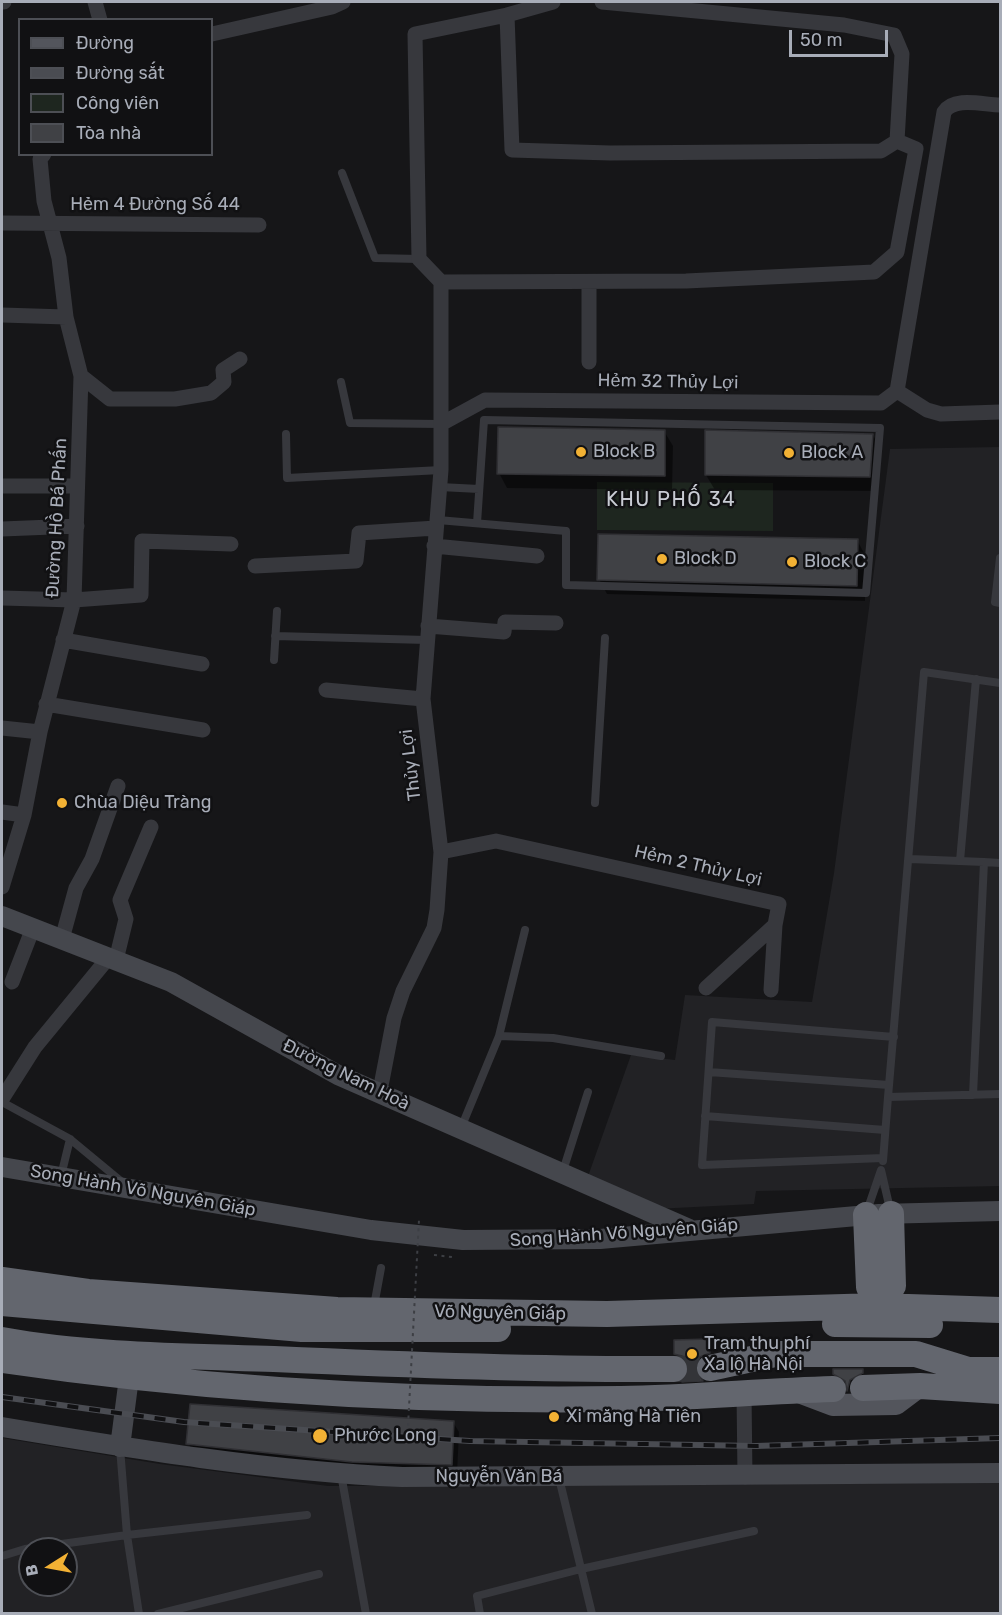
<!DOCTYPE html>
<meta charset="utf-8">
<style>
body{margin:0}
#map{position:relative;width:1002px;height:1615px;overflow:hidden;background:#161618;font-family:Rubik,sans-serif}
canvas{display:block}
.frame{position:absolute;inset:0;border:3px solid #a8adb8;pointer-events:none}
.legend{position:absolute;left:18px;top:18px;width:195px;height:138px;box-sizing:border-box;background:#111113;border:2px solid #4d4f55;margin:0;padding:8px 10px;list-style:none;font-size:18px;color:#a8adb8}
.legend li{display:flex;align-items:center;gap:12px;height:30px}
.legend b{width:30px;border:2px solid #4d4f55}
.north{position:absolute;left:18px;top:1537px;width:60px;height:60px;box-sizing:border-box;background:#111113;border:2px solid #4d4f55;border-radius:50%;rotate:259deg;font-size:16px;font-weight:700;line-height:24px;text-align:center;color:#a8adb8}
.north::after{content:'';display:block;margin:auto;width:21px;height:27px;background:#f2b134;clip-path:polygon(50% 0,100% 100%,50% 72%,0 100%)}
.scale{position:absolute;left:789px;top:30px;width:99px;height:27px;box-sizing:border-box;border:3px solid #a8adb8;border-top:0;padding-left:8px;font-size:18px;line-height:21px;white-space:nowrap;color:#a8adb8;-webkit-text-stroke:4px #111113;paint-order:stroke}
</style>
<div id="map">
<canvas width="1002" height="1615"></canvas>
<div class="frame"></div>
<ul class="legend">
<li><b style="height:8px;background:#53555c"></b>Đường</li>
<li><b style="height:8px;background:#4a4c52"></b>Đường sắt</li>
<li><b style="height:16px;background:#1e261f"></b>Công viên</li>
<li><b style="height:16px;background:#404145"></b>Tòa nhà</li>
</ul>
<div class="north">B</div>
<div class="scale">50 m</div>
</div>
<script>
const c = document.querySelector('canvas').getContext('2d');
c.lineJoin = 'round';
function fill(path, color) { c.fillStyle = color; c.fill(path, 'evenodd'); }
function strokePath(path, color, width, dash) { c.strokeStyle = color; c.lineWidth = width; c.lineCap = dash ? 'butt' : 'round'; c.setLineDash(dash || []); c.stroke(path); }
function write(font, color, halo, rows, align = 'center') {
  c.font = font + ' Rubik,sans-serif'; c.lineWidth = 5; c.setLineDash([]); c.textBaseline = 'middle'; c.strokeStyle = halo; c.fillStyle = color; for (const [text, x, y, turn = 0] of rows) {
    c.save(); c.translate(x, y); c.rotate((+turn || 0) * Math.PI / 180); c.textAlign = isNaN(turn) ? turn : align; if (halo) c.strokeText(text, 0, 0); c.fillText(text, 0, 0); c.restore();
  }
}
fill(new Path2D(`
 M 1000,447 L 1000,1186 L 756,1191 L 754,1204 L 655,1209 L 586,1182 L 631,1055 L 675,1060 L 685,995 L 812,1002 L 834,873 L 890,449 Z
 M 2,1438 L 160,1464 L 328,1486 L 1000,1483 L 1000,1613 L 2,1613 ZM 30,1549 L 66,1549 L 66,1585 L 30,1585 Z`), '#222225');
fill(new Path2D(`
 M 597,482 L 773,483 L 773,531 L 597,530 Z`), '#1e261f');
fill(new Path2D(`
 M 664,431 L 673,446 L 672,490 L 507,488 L 499,473 Z
 M 873,435 L 881,450 L 878,491 L 715,490 L 706,475 Z
 M 857,540 L 865,555 L 865,601 L 607,594 L 599,579 Z
 M 709,1340 L 710,1354 L 701,1358 L 696,1366 L 696,1374 L 702,1382 L 684,1383 L 691,1368 L 685,1358 L 676,1354 Z
 M 863,1372 L 863,1375 L 850,1382 L 850,1389 L 847,1382 L 834,1374 Z
 M 453,1422 L 459,1432 L 457,1474 L 194,1453 L 188,1443 Z`), '#0007');
const building = new Path2D(`
 M 498,427 L 665,430 L 665,476 L 497,474 Z
 M 705,430 L 873,434 L 870,477 L 705,475 Z
 M 598,534 L 858,539 L 857,586 L 597,580 Z
 M 709,1339 L 710,1353 L 700,1357 L 696,1364 L 696,1372 L 703,1381 L 682,1382 L 687,1376 L 689,1368 L 682,1356 L 674,1354 L 674,1340 Z
 M 833,1369 L 863,1369 L 863,1373 L 850,1380 L 847,1391 L 845,1381 L 833,1374 Z
 M 190,1404 L 454,1421 L 452,1465 L 352,1462 L 186,1444 Z`);
fill(building, '#404145');
strokePath(building, '#303034', 1.5);
strokePath(new Path2D(`
 M 674,1369 L 710,1368`), '#333438', 26, [26, 13]);
strokePath(new Path2D(`
 M 434,1255 L 452,1257`), '#3d3f44', 2, [3, 4.5]);
strokePath(new Path2D(`
 M 342,173 L 375,258 L 419,259
 M 341,382 L 350,423 L 441,424
 M 286,434 L 287,478 L 441,470
 M 440,487 L 479,489
 M 438,520 L 566,531 L 566,585 L 866,593 L 880,428 L 484,420 L 477,523
 M 1000,558 L 995,602 L 1000,603
 M 275,636 L 427,640
 M 274,660 L 277,611
 M 1000,683 L 924,672 L 888,1097 L 1000,1094
 M 595,803 L 605,638
 M 910,859 L 984,862 L 973,1095
 M 960,861 L 976,679
 M 984,862 L 1000,863
 M 499,1036 L 553,1038 L 661,1056
 M 709,1072 L 889,1085
 M 2,1102 L 70,1139 L 122,1182
 M 705,1116 L 885,1130
 M 461,1128 L 499,1036 L 525,930
 M 883,1158 L 702,1165 L 712,1022 L 894,1037
 M 883,1161 L 888,1097
 M 562,1174 L 588,1092
 M 61,1176 L 70,1139
 M 867,1211 L 881,1170 L 890,1209
 M 374,1306 L 381,1268
 M 120,1448 L 127,1535 L 139,1614
 M 341,1474 L 366,1614
 M 559,1478 L 592,1614
 M 2,1556 L 25,1549 L 127,1535 L 307,1515
 M 158,1614 L 319,1574
 M 480,1614 L 477,1596 L 581,1569 L 754,1531`), '#37383d', 8);
strokePath(new Path2D(`
 M 2,2 L 4,2
 M 95,2 L 100,20
 M 507,15 L 512,150 L 610,153 L 881,151 L 897,141 L 902,54 L 894,35 L 844,25 L 602,2
 M 212,34 L 332,7 L 343,2
 M 2,223 L 259,225
 M 441,282 L 419,259 L 415,34 L 507,15 L 553,2
 M 2,315 L 66,317
 M 589,362 L 589,283
 M 81,376 L 110,399 L 175,399 L 211,393 L 224,382 L 223,370 L 240,359
 M 897,391 L 944,112 C 954,96 984,105 1000,105
 M 897,391 L 927,410 L 941,414 L 1000,412
 M 441,424 L 485,400 L 881,403 L 897,391
 M 2,486 L 77,486
 M 2,529 L 77,526
 M 434,546 L 537,556
 M 255,566 L 356,561 L 359,533 L 436,528
 M 2,598 L 74,600 L 141,595 L 142,541 L 231,544
 M 428,626 L 504,632 L 505,622 L 556,623
 M 63,640 L 202,664
 M 326,690 L 423,699
 M 46,704 L 203,730
 M 2,728 L 40,732
 M 2,812 L 24,815
 M 441,852 L 496,841 L 779,904 L 775,925 L 706,988
 M 2,887 L 24,815 L 40,732 L 74,600 L 81,376 L 66,317 L 59,258 L 44,201 L 40,159 L 44,154
 M 62,939 L 76,888 L 92,859 L 118,786
 M 116,960 L 126,919 L 120,900 L 151,827
 M 12,982 L 33,928
 M 771,990 L 775,925
 M 380,1091 L 394,1018 L 403,991 L 434,928 L 437,910 L 441,852 L 423,699 L 441,470 L 441,282 L 686,281 L 874,272 L 897,252 L 916,149 L 897,141
 M 2,1099 L 35,1047 L 109,957
 M 744,1393 L 745,1477`), '#37383d', 15);
strokePath(new Path2D(`
 M 2,916 L 171,982 L 338,1075 L 689,1229
 M 2,1167 L 371,1230 L 463,1240 L 600,1239 L 879,1214 L 1000,1211
 M 2,1427 C 134,1449 267,1471 402,1477 L 1000,1473
 M 120,1447 L 131,1362`), '#45474d', 20);
strokePath(new Path2D(`
 M 796,1391 L 833,1405 L 896,1404 L 920,1386`), '#53555c', 22);
strokePath(new Path2D(`
 M 866,1215 L 869,1287 L 878,1306 L 893,1286 L 891,1214
 M 2,1280 L 88,1292 L 337,1310 L 607,1314 L 878,1306 L 1000,1310
 M 2,1303 L 302,1329 L 498,1329
 M 835,1324 L 930,1325
 M 2,1340 C 91,1356 183,1356 274,1359 C 407,1365 541,1370 674,1369
 M 2,1360 C 206,1390 414,1402 621,1399 C 691,1398 763,1391 833,1389
 M 710,1368 L 775,1354 L 916,1354 L 968,1370 L 1000,1370
 M 863,1388 L 920,1386 L 1000,1391`), '#63666e', 26);
const rail = new Path2D(`
 M 2,1397 L 184,1422 L 470,1441 L 756,1446 L 1000,1438`);
strokePath(rail, '#4a4c52', 6);
strokePath(rail, '#111113', 4, [11]);
strokePath(new Path2D(`
 M 408,1426 L 419,1220`), '#3d3f44', 2, [3, 4.5]);
for (const [x, y, r, color] of [
 [581,452,6,"#f2b134"],
 [789,453,6,"#f2b134"],
 [662,559,6,"#f2b134"],
 [792,562,6,"#f2b134"],
 [62,803,6,"#f2b134"],
 [692,1354,6,"#f2b134"],
 [554,1417,6,"#f2b134"],
 [320,1436,8,"#f2b134"]
]) { const dot = new Path2D(); dot.arc(x, y, r, 0, 2 * Math.PI); c.fillStyle = color; c.fill(dot); strokePath(dot, '#111113', 2); }
write('18px', '#a8adb8', '#111113', [
 ["Hẻm 4 Đường Số 44",155,205],
 ["Hẻm 32 Thủy Lợi",668,382,1],
 ["Đường Hồ Bá Phấn",57,518,-87],
 ["Thủy Lợi",411,765,-97],
 ["Hẻm 2 Thủy Lợi",698,866,13],
 ["Đường Nam Hoà",346,1075,26],
 ["Song Hành Võ Nguyên Giáp",143,1191,10],
 ["Song Hành Võ Nguyên Giáp",624,1233,-4],
 ["Võ Nguyên Giáp",500,1313,1],
 ["Nguyễn Văn Bá",499,1477]
]);
write('18px', '#a8adb8', '#111113', [
 ["Block B",593,452],
 ["Block A",801,453],
 ["Block D",674,559],
 ["Block C",804,562],
 ["Chùa Diệu Tràng",74,803],
 ["Trạm thu phí",704,1344],
 ["Xa lộ Hà Nội",704,1365],
 ["Xi măng Hà Tiên",566,1417],
 ["Phước Long",334,1436]
], 'left');
c.letterSpacing = '1.5px';
write('20px', '#c9ccd4', '#111113', [
 ["KHU PHỐ 34",671,500]
]);
c.letterSpacing = '0px';
</script>
